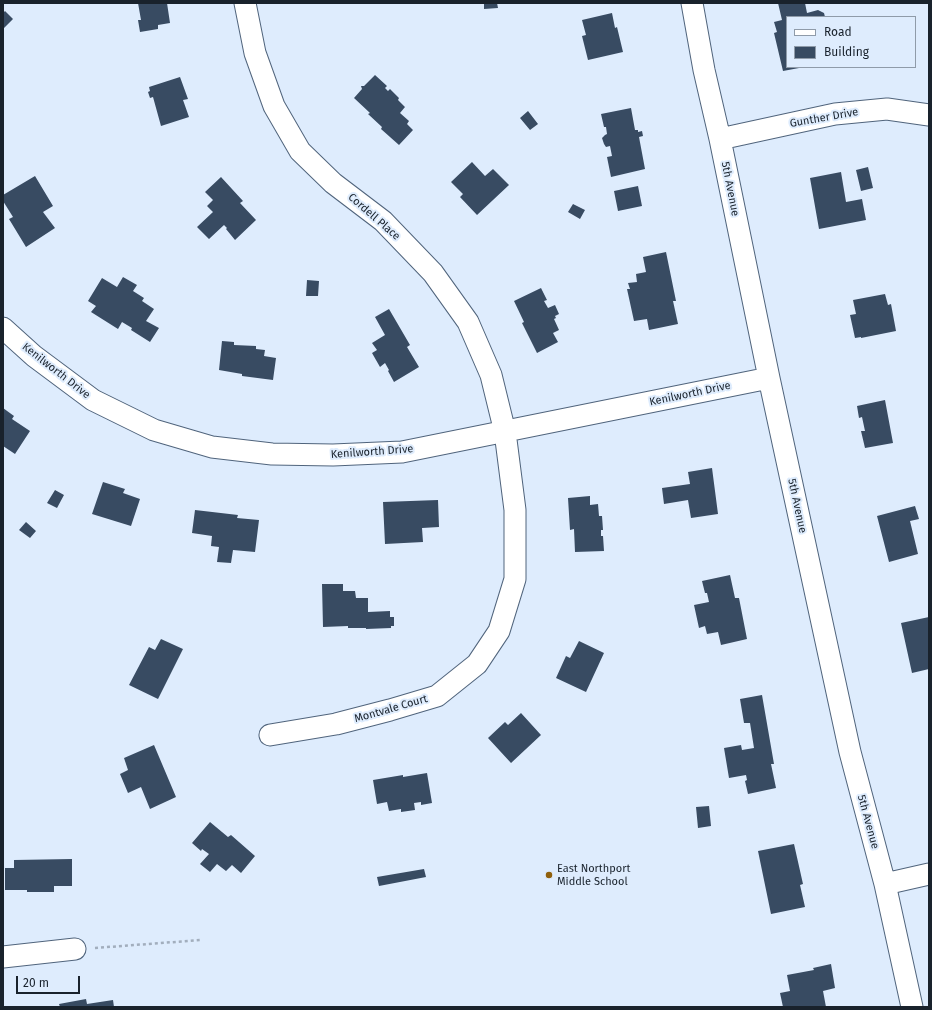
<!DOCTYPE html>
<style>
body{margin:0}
#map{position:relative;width:932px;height:1010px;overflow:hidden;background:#deecfd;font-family:"Fira Sans",sans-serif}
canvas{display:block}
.frame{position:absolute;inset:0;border:4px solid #19222c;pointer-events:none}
.legend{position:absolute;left:786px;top:16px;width:130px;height:52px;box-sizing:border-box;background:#deecfd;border:1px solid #8f9ba9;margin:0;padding:5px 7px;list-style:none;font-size:12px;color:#19222c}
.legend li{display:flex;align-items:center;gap:8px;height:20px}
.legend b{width:20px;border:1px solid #8f9ba9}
.scale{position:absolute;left:16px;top:976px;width:64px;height:18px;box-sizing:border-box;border:2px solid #19222c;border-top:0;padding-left:5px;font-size:12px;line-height:14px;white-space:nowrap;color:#19222c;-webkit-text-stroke:3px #deecfd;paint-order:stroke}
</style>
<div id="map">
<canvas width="932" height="1010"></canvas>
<div class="frame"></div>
<ul class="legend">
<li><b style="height:5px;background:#fff"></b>Road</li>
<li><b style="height:11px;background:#384b62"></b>Building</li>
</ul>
<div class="scale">20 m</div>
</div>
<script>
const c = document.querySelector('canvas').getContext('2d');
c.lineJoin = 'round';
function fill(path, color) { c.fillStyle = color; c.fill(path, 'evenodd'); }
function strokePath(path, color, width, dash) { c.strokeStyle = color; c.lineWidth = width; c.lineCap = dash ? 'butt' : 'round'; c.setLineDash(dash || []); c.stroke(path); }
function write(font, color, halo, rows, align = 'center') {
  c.font = font + ' "Fira Sans",sans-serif'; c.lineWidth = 4; c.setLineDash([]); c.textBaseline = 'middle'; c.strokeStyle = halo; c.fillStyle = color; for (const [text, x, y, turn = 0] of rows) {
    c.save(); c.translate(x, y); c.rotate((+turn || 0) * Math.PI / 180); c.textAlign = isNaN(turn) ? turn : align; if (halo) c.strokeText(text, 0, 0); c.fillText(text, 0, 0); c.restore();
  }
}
fill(new Path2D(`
 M 138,3 L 167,3 L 170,23 L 158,25 L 158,29 L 140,32 L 138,20 L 141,20 Z
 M 484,3 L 497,3 L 498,8 L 484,9 Z
 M 778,3 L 805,3 L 807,13 L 818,10 L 824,13 L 825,17 L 787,17 L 787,67 L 799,68 L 783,71 L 774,33 L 777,32 L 774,22 L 782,20 Z
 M 5,11 L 13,19 L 4,28 L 3,13 Z
 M 612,13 L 615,28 L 617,27 L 623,52 L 588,60 L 582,36 L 586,35 L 582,20 Z
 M 375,75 L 387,86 L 385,88 L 388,91 L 390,89 L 399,98 L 398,100 L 405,107 L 400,113 L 409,121 L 407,124 L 413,130 L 399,145 L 381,129 L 382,127 L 368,114 L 370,113 L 354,98 L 362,89 L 361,86 L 364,86 Z
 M 180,77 L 188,99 L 183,100 L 189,117 L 161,126 L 153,97 L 150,98 L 148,92 L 150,91 L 149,87 Z
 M 631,108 L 635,130 L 638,130 L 638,132 L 642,131 L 643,136 L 639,137 L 645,169 L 611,177 L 607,157 L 612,156 L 610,146 L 606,147 L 604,144 L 602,138 L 605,135 L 607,134 L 606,127 L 604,127 L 601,114 Z
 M 528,111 L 538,124 L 530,130 L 520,118 Z
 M 472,162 L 485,176 L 493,169 L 509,185 L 477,215 L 460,197 L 463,194 L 451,182 Z
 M 868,167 L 873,188 L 861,191 L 856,170 Z
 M 841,172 L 846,202 L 862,199 L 866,220 L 819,229 L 810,178 Z
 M 35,176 L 53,206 L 43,212 L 55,228 L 26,247 L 9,219 L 13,217 L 3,201 L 3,195 Z
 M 221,177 L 243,201 L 240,203 L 256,220 L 235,240 L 226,229 L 227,228 L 224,225 L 209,239 L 197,227 L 213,212 L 207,206 L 213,200 L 205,192 Z
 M 638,186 L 642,206 L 618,211 L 614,191 Z
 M 573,204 L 585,210 L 580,219 L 568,212 Z
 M 666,252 L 676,301 L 673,301 L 678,324 L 649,330 L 647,319 L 634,321 L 627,289 L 630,289 L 628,283 L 637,282 L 636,274 L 646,272 L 643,257 Z
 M 123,277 L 137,285 L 133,291 L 144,298 L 142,301 L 154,309 L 146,321 L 159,328 L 150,342 L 131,330 L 132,328 L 122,322 L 118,329 L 91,312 L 96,306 L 88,301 L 102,278 L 117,287 Z
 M 307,280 L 319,281 L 318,296 L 306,296 Z
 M 541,288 L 547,300 L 544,301 L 548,308 L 555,305 L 559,314 L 555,316 L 556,318 L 554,319 L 559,330 L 553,333 L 558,342 L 537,353 L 522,323 L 524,322 L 514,301 Z
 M 885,294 L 888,305 L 891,304 L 896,331 L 861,338 L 861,337 L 855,338 L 850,315 L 856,314 L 853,300 Z
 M 389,309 L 410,345 L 407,347 L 419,367 L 394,382 L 388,371 L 389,370 L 385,363 L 380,367 L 372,353 L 377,350 L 372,343 L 385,335 L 375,317 Z
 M 222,341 L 234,342 L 234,345 L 256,346 L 256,349 L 265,350 L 264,356 L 276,358 L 273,380 L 242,376 L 242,374 L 219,370 Z
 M 885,400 L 893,443 L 865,448 L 861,431 L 865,431 L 862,417 L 859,418 L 857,406 Z
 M 3,408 L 14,416 L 12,419 L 30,431 L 15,454 L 3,446 Z
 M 712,468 L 718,514 L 691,518 L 688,500 L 664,504 L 662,488 L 690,484 L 688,472 Z
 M 103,482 L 125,489 L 123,493 L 140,499 L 131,526 L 92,514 Z
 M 55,490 L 64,495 L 57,508 L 47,503 Z
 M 590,496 L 590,505 L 598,504 L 599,516 L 602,516 L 603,530 L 601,530 L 601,536 L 603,536 L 604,551 L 575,552 L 574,529 L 570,530 L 568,498 Z
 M 438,500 L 439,527 L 422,528 L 423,542 L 385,544 L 383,502 Z
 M 915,506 L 919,519 L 910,521 L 918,554 L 889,562 L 877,516 Z
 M 195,510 L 238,515 L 237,518 L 259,520 L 255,552 L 233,550 L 231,563 L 217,562 L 219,547 L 211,546 L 212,536 L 192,533 Z
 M 26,522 L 36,531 L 30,538 L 19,530 Z
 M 730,575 L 735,598 L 739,598 L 747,639 L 721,645 L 718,632 L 707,634 L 705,626 L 699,628 L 694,605 L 709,602 L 707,593 L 705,593 L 702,581 Z
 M 322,584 L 343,584 L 343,591 L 355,591 L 356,598 L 368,598 L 368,612 L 390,611 L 390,617 L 394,617 L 394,626 L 391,626 L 391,628 L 366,629 L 366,628 L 348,628 L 348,626 L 323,627 Z
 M 929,617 L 929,669 L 912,673 L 901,623 Z
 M 161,639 L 183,649 L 158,699 L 129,685 L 149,647 L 155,650 Z
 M 579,641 L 604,653 L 586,692 L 556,678 L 566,656 L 570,658 Z
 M 762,695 L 774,764 L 771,764 L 776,788 L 748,794 L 745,781 L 747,780 L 746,775 L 729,778 L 724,748 L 741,745 L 742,750 L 754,748 L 750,723 L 744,723 L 740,699 Z
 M 521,713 L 541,735 L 511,763 L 488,738 L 505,722 L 508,725 Z
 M 154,745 L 176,797 L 150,809 L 141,787 L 128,793 L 120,774 L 128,770 L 124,758 Z
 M 427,773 L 432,803 L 421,805 L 421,802 L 414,803 L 415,810 L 401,812 L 401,809 L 389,811 L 387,802 L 377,804 L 373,780 L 403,775 L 403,777 Z
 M 709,806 L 711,826 L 698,828 L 696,807 Z
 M 210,822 L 228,837 L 231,835 L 255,856 L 241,873 L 232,865 L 226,871 L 217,864 L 210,872 L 200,864 L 209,854 L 202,849 L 201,851 L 192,843 Z
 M 794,844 L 803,884 L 800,885 L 805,907 L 771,914 L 758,851 Z
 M 72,859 L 72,886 L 54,886 L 54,892 L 27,892 L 27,890 L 5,890 L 5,868 L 14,868 L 14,860 Z
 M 424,869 L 426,877 L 379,886 L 377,877 Z
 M 831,964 L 835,988 L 823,991 L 826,1007 L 783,1007 L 780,993 L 790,991 L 787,975 L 814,970 L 813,968 Z
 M 86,999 L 87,1004 L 113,1000 L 114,1007 L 60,1007 L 59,1004 Z`), '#384b62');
const minor = new Path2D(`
 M 245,3 L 255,53 L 274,106 L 300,151 L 333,183 L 383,221 L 433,273 L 468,322 L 491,375 L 505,432 L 515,510 L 515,579 L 499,631 L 477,664 L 437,696 L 390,710 L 336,724 L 270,735
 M 692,3 L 704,70 L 720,139 L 769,378 L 850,752 L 885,884 L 912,1007
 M 720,139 L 835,114 L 887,109 L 929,115
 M 3,328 L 34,356 L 93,400 L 154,430 L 212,447 L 272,454 L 333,455 L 402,452 L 769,378
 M 885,884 L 929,874
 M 3,957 L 75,949`);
strokePath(minor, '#50647c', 23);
strokePath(new Path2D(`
 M 95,948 L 201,940`), '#a2aebd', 2.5, [3, 3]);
strokePath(minor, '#fff', 21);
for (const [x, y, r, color] of [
 [549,875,4,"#8f5f0b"]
]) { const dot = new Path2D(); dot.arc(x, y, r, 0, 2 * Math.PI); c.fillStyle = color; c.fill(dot); strokePath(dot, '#deecfd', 1.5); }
write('11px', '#19222c', '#deecfd', [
 ["Gunther Drive",824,118,-10],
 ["5th Avenue",730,189,79],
 ["Cordell Place",374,217,41],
 ["Kenilworth Drive",56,371,38],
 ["Kenilworth Drive",690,394,-12],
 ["Kenilworth Drive",372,452,-4],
 ["5th Avenue",797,506,78],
 ["Montvale Court",391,709,-16],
 ["5th Avenue",868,822,75]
]);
write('11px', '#19222c', '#deecfd', [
 ["East Northport",557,869],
 ["Middle School",557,882]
], 'left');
</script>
